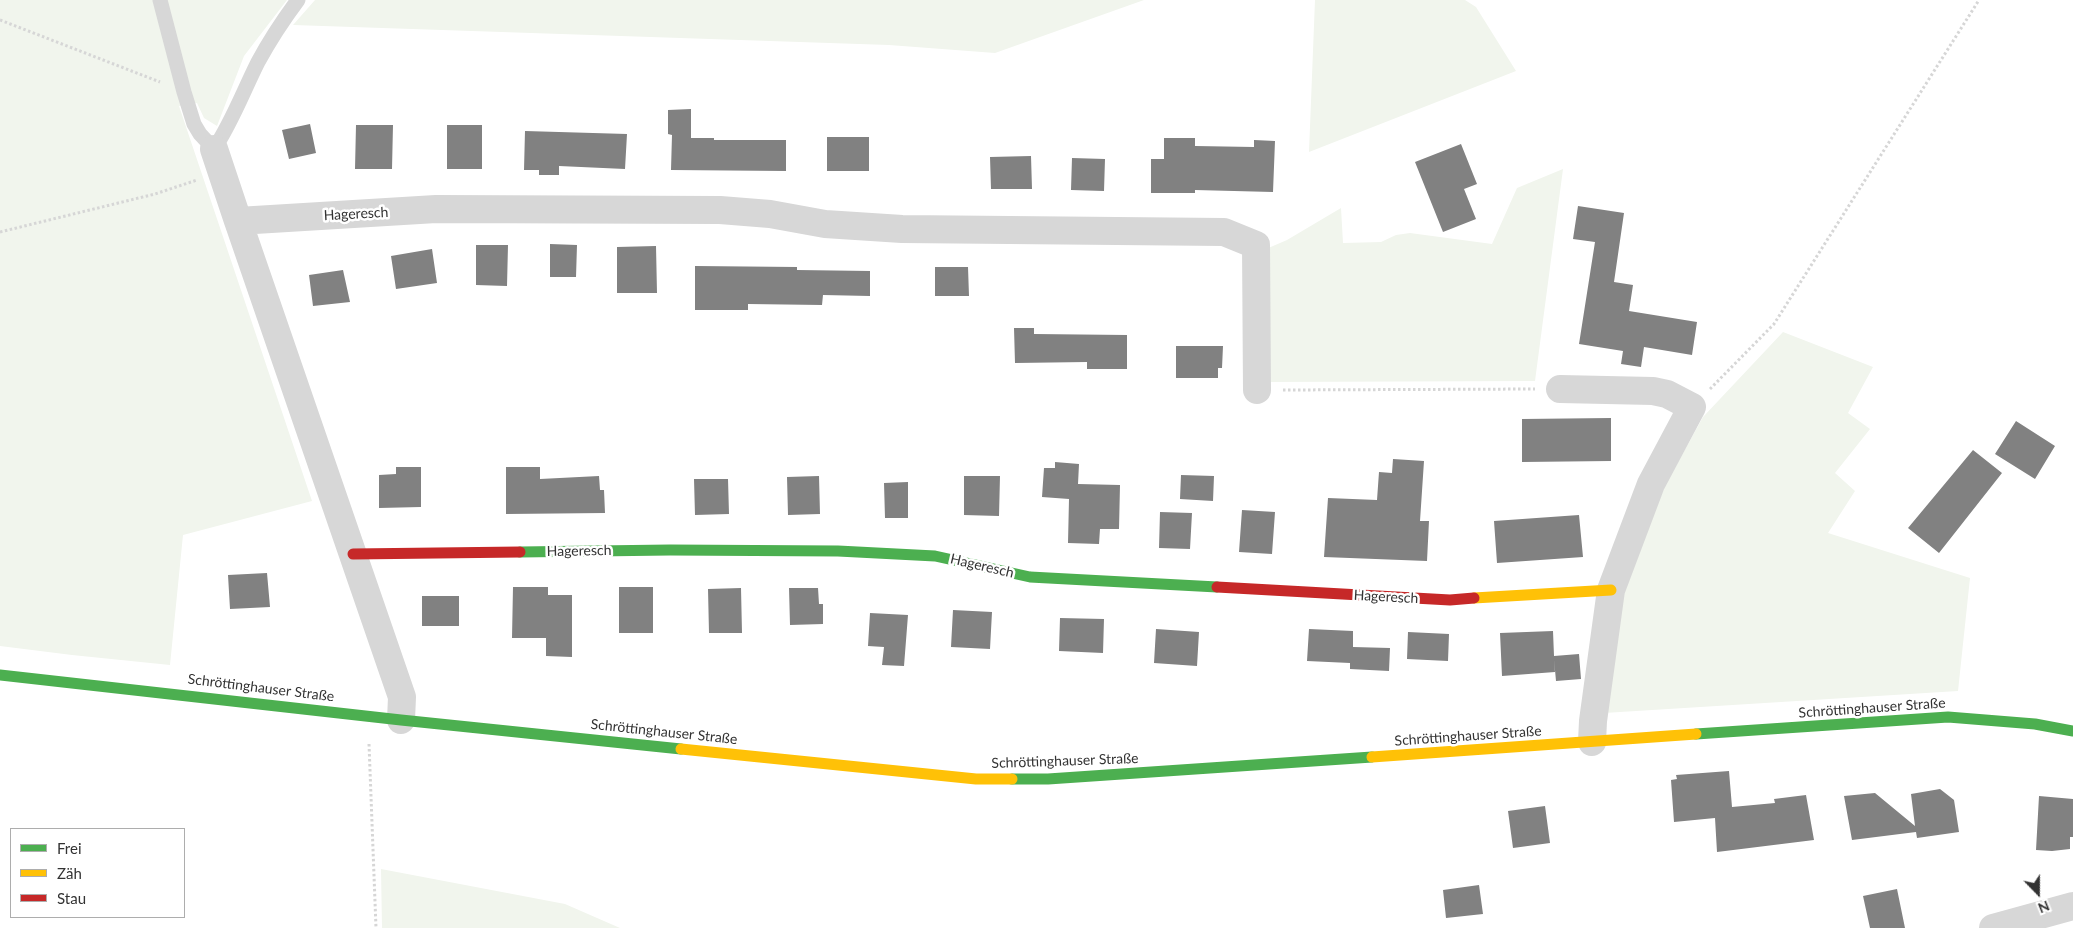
<!DOCTYPE html>
<meta charset="utf-8">
<style>
body{margin:0}
#map{position:relative;width:2073px;height:928px;overflow:hidden;background:#fff;font-family:Lato,sans-serif}
canvas{display:block}
.legend{position:absolute;left:10px;top:828px;width:175px;height:90px;box-sizing:border-box;background:#fff;border:1px solid #adadad;margin:0;padding:6px 9px;list-style:none;font-size:15px;color:#333}
.legend li{display:flex;align-items:center;gap:10px;height:25px}
.legend b{width:25px;border:1px solid #adadad}
.north{position:absolute;left:2013px;top:868px;width:50px;height:50px;-webkit-text-stroke:4px #fff;paint-order:stroke;rotate:158deg;font-size:14px;font-weight:700;line-height:20px;text-align:center;color:#333}
.north::after{content:'';display:block;margin:auto;width:18px;height:22px;background:#333;clip-path:polygon(50% 0,100% 100%,50% 72%,0 100%)}
</style>
<div id="map">
<canvas width="2073" height="928"></canvas>
<ul class="legend">
<li><b style="height:6px;background:#4caf50"></b>Frei</li>
<li><b style="height:6px;background:#ffc107"></b>Zäh</li>
<li><b style="height:6px;background:#c62828"></b>Stau</li>
</ul>
<div class="north">N</div>
</div>
<script>
const c = document.querySelector('canvas').getContext('2d');
c.lineJoin = 'round';
function fill(path, color) { c.fillStyle = color; c.fill(path, 'evenodd'); }
function strokePath(path, color, width, dash) { c.strokeStyle = color; c.lineWidth = width; c.lineCap = dash ? 'butt' : 'round'; c.setLineDash(dash || []); c.stroke(path); }
function write(font, color, halo, rows, align = 'center') {
  c.font = font + ' Lato,sans-serif'; c.lineWidth = 5; c.setLineDash([]); c.textBaseline = 'middle'; c.strokeStyle = halo; c.fillStyle = color; for (const [text, x, y, turn = 0] of rows) {
    c.save(); c.translate(x, y); c.rotate((+turn || 0) * Math.PI / 180); c.textAlign = isNaN(turn) ? turn : align; if (halo) c.strokeText(text, 0, 0); c.fillText(text, 0, 0); c.restore();
  }
}
fill(new Path2D(`
 M 0,0 L 287,0 L 244,56 L 217,126 L 204,118 L 197,103 L 179,106 L 312,501 L 183,535 L 170,665 L 72,655 L 0,646 Z
 M 315,0 L 1144,0 L 995,53 L 889,45 L 293,25 Z
 M 1315,0 L 1465,0 L 1476,7 L 1516,71 L 1309,152 Z
 M 1563,169 L 1535,381 L 1265,382 L 1266,249 L 1287,240 L 1341,208 L 1343,243 L 1381,242 L 1396,235 L 1410,233 L 1492,244 L 1517,188 Z
 M 1783,332 L 1873,367 L 1848,413 L 1870,429 L 1835,473 L 1855,491 L 1828,533 L 1970,578 L 1958,691 L 1604,713 L 1623,592 L 1638,550 L 1666,484 L 1703,417 Z
 M 381,869 L 565,904 L 620,928 L 382,928 Z`), '#f1f5ed');
fill(new Path2D(`
 M 691,109 L 691,138 L 714,138 L 714,140 L 786,140 L 786,171 L 671,170 L 672,135 L 668,134 L 668,110 Z
 M 310,124 L 316,153 L 289,159 L 282,130 Z
 M 356,125 L 393,125 L 392,169 L 355,169 Z
 M 447,125 L 482,125 L 482,169 L 447,169 Z
 M 525,131 L 627,134 L 625,169 L 559,166 L 559,175 L 539,175 L 539,170 L 524,170 Z
 M 827,137 L 869,137 L 869,171 L 827,171 Z
 M 1164,138 L 1195,138 L 1195,146 L 1254,147 L 1254,140 L 1275,141 L 1273,192 L 1195,190 L 1195,193 L 1151,193 L 1151,159 L 1164,159 Z
 M 1461,144 L 1477,184 L 1464,189 L 1476,219 L 1443,232 L 1415,162 Z
 M 1031,156 L 1032,189 L 991,189 L 990,157 Z
 M 1072,158 L 1105,159 L 1104,191 L 1071,190 Z
 M 1578,206 L 1624,213 L 1614,282 L 1633,285 L 1629,311 L 1697,322 L 1692,355 L 1644,347 L 1641,367 L 1621,364 L 1623,351 L 1579,344 L 1595,242 L 1573,239 Z
 M 550,244 L 577,245 L 576,277 L 550,277 Z
 M 476,245 L 508,245 L 507,286 L 476,285 Z
 M 656,246 L 657,293 L 617,293 L 617,247 Z
 M 432,249 L 437,283 L 396,289 L 391,256 Z
 M 695,266 L 797,267 L 797,270 L 870,271 L 870,296 L 823,295 L 822,305 L 748,304 L 748,310 L 695,310 Z
 M 935,267 L 968,267 L 969,296 L 935,296 Z
 M 343,270 L 350,302 L 313,306 L 309,275 Z
 M 1014,328 L 1034,328 L 1034,334 L 1127,335 L 1127,369 L 1087,369 L 1087,362 L 1015,363 Z
 M 1176,346 L 1223,346 L 1222,368 L 1218,368 L 1218,378 L 1176,378 Z
 M 1611,418 L 1611,461 L 1522,462 L 1522,419 Z
 M 2016,421 L 2055,446 L 2035,479 L 1995,454 Z
 M 1973,450 L 2002,473 L 1939,553 L 1908,528 Z
 M 1393,459 L 1424,461 L 1420,521 L 1429,521 L 1427,561 L 1324,557 L 1328,498 L 1377,500 L 1379,472 L 1392,473 Z
 M 1055,462 L 1079,464 L 1078,484 L 1120,485 L 1119,529 L 1100,529 L 1099,544 L 1068,543 L 1069,499 L 1042,497 L 1044,468 L 1055,468 Z
 M 396,467 L 421,467 L 421,507 L 379,508 L 379,475 L 396,474 Z
 M 506,467 L 540,467 L 540,479 L 599,476 L 600,490 L 604,490 L 605,513 L 506,514 Z
 M 1181,475 L 1214,476 L 1213,501 L 1180,499 Z
 M 819,476 L 820,514 L 788,515 L 787,477 Z
 M 964,476 L 1000,476 L 999,516 L 964,515 Z
 M 694,479 L 728,479 L 729,514 L 695,515 Z
 M 908,482 L 908,518 L 885,518 L 884,483 Z
 M 1242,510 L 1275,512 L 1272,554 L 1239,552 Z
 M 1160,512 L 1192,513 L 1190,549 L 1159,548 Z
 M 1579,515 L 1583,557 L 1497,563 L 1494,521 Z
 M 267,573 L 270,607 L 230,609 L 228,575 Z
 M 513,587 L 548,587 L 548,595 L 572,595 L 572,657 L 546,656 L 546,638 L 512,638 Z
 M 619,587 L 653,587 L 653,633 L 619,633 Z
 M 741,588 L 742,633 L 709,633 L 708,589 Z
 M 789,588 L 818,588 L 819,604 L 823,604 L 823,624 L 790,625 Z
 M 422,596 L 459,596 L 459,626 L 422,626 Z
 M 953,610 L 992,612 L 990,649 L 951,647 Z
 M 870,613 L 908,615 L 904,666 L 882,665 L 884,647 L 868,646 Z
 M 1060,618 L 1104,619 L 1103,653 L 1059,651 Z
 M 1156,629 L 1199,632 L 1197,666 L 1154,663 Z
 M 1309,629 L 1353,631 L 1353,647 L 1390,648 L 1389,671 L 1350,669 L 1350,663 L 1307,661 Z
 M 1553,631 L 1554,656 L 1579,654 L 1581,679 L 1556,681 L 1554,659 L 1555,672 L 1502,676 L 1500,633 Z
 M 1408,632 L 1449,634 L 1448,661 L 1407,659 Z
 M 1729,771 L 1732,807 L 1775,803 L 1774,799 L 1806,795 L 1814,840 L 1717,852 L 1715,818 L 1674,822 L 1671,780 L 1677,779 L 1676,775 Z
 M 1940,789 L 1954,800 L 1959,832 L 1917,838 L 1916,832 L 1852,840 L 1844,796 L 1875,793 L 1915,826 L 1911,794 Z
 M 2039,796 L 2073,799 L 2073,837 L 2070,837 L 2070,849 L 2052,851 L 2036,850 Z
 M 1545,806 L 1550,843 L 1513,848 L 1508,811 Z
 M 1479,885 L 1483,914 L 1446,918 L 1443,890 Z
 M 1897,889 L 1905,928 L 1870,928 L 1863,896 Z`), '#818181');
strokePath(new Path2D(`
 M 0,20 L 160,82
 M 0,232 L 155,194 L 197,180
 M 1710,389 L 1774,324 L 1979,0
 M 1283,390 L 1535,389
 M 369,744 L 376,928`), '#d6d6d6', 3, [2.5, 2.5]);
strokePath(new Path2D(`
 M 160,0 L 184,92 L 194,124 L 200,134 L 214,149 C 232,122 243,92 258,62 C 270,40 283,20 298,0`), '#d7d7d7', 15);
strokePath(new Path2D(`
 M 214,149 L 238,221 L 436,209 L 720,210 L 770,214 L 825,224 L 902,229 L 1224,232 L 1256,245 L 1257,390
 M 238,221 L 402,697 L 401,720
 M 1560,389 L 1653,391 L 1667,394 L 1692,407 L 1651,484 L 1611,590 L 1593,721 L 1592,742
 M 1993,928 L 2073,906`), '#d7d7d7', 28);
strokePath(new Path2D(`
 M 520,552 L 670,550 L 838,551 L 935,556 L 1030,577 L 1217,587
 M 0,675 L 401,720 L 681,749
 M 1696,734 L 1948,717 L 2035,724 L 2073,731
 M 1012,779 L 1048,779 L 1372,757`), '#4caf50', 11);
strokePath(new Path2D(`
 M 1474,598 L 1611,590
 M 681,749 L 976,779 L 1012,779
 M 1372,757 L 1696,734`), '#ffc107', 11);
strokePath(new Path2D(`
 M 353,554 L 520,552
 M 1217,587 L 1450,600 L 1474,598`), '#c62828', 11);
write('14px', '#333', '#fff', [
 ["Hageresch",356,214,-3],
 ["Hageresch",579,551,-1],
 ["Hageresch",982,566,13],
 ["Hageresch",1386,597,3],
 ["Schröttinghauser Straße",261,688,7],
 ["Schröttinghauser Straße",1872,708,-4],
 ["Schröttinghauser Straße",664,732,6],
 ["Schröttinghauser Straße",1468,736,-4],
 ["Schröttinghauser Straße",1065,761,-2]
]);
</script>
